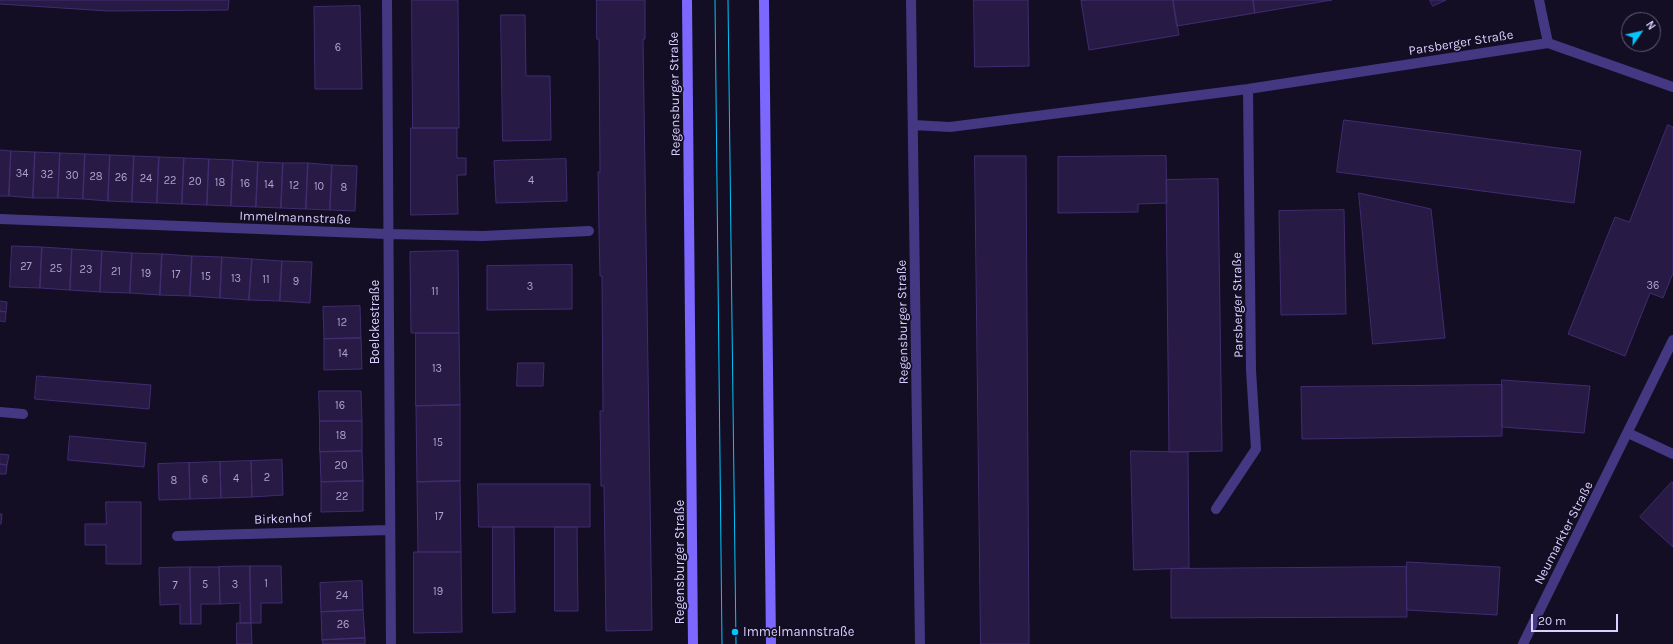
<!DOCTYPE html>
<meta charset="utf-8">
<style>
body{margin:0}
#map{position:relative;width:1673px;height:644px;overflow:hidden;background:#140e24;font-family:Karla,sans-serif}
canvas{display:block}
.north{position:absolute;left:1621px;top:12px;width:40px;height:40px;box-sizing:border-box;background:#140e24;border:1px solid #645c7c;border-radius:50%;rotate:56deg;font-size:11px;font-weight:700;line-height:16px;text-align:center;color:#dbd0ff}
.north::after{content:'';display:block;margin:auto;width:14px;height:18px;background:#00c6fb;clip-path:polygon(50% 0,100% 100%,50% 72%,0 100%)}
.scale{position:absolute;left:1531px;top:614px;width:87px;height:18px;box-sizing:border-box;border:2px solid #dbd0ff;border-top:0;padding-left:5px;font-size:12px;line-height:14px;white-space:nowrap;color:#dbd0ff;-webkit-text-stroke:3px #140e24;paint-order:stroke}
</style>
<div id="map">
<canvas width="1673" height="644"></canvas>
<div class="north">N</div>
<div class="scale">20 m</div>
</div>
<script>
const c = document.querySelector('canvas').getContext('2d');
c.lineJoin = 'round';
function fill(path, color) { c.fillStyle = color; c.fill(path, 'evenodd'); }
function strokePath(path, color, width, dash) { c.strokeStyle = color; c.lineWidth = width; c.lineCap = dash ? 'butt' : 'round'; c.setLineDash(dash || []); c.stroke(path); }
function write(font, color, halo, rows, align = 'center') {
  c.font = font + ' Karla,sans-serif'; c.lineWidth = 3.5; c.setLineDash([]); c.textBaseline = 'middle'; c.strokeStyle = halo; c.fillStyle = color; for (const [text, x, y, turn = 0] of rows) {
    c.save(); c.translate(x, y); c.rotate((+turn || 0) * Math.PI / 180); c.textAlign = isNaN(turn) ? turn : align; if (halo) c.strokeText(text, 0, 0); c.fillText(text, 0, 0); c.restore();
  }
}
const building = new Path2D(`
 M 0,0 L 229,0 L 228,10 L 108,11 L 0,4 Z
 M 412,0 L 458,0 L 459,128 L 413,128 Z
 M 597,0 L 645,0 L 645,39 L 643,39 L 652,630 L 606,631 L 604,486 L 601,486 L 600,411 L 603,411 L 602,276 L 600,276 L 599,231 L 598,172 L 600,172 L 599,39 L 597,39 Z
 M 974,0 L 1028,0 L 1029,66 L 975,67 Z
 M 1089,0 L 1173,0 L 1179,35 L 1089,50 L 1081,1 Z
 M 1173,0 L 1253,0 L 1255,13 L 1177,26 Z
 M 1253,0 L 1332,0 L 1255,13 Z
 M 1430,0 L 1446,0 L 1433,6 Z
 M 360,6 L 362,89 L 315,89 L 314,7 Z
 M 501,15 L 525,15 L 526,76 L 550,76 L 551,140 L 503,141 Z
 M 1344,120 L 1581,151 L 1574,203 L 1337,172 Z
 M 1668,125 L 1673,127 L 1673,273 L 1663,298 L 1650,293 L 1625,356 L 1568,334 L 1615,217 L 1629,222 Z
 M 411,128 L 457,128 L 457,158 L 466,158 L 466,175 L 457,175 L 458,214 L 411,215 Z
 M 0,150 L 11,151 L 9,196 L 0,196 Z
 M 11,151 L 35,152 L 33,198 L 9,196 Z
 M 35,152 L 60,153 L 58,198 L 33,198 Z
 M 60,153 L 85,154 L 83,199 L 58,198 Z
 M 85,154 L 110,155 L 108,201 L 83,199 Z
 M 110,155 L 134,156 L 132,202 L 108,201 Z
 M 134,156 L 159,157 L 157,203 L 132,202 Z
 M 975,156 L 1026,156 L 1029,644 L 981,644 Z
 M 1166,156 L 1167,203 L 1138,204 L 1138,212 L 1058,213 L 1058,157 Z
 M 159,157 L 184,158 L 182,204 L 157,203 Z
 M 184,158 L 209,159 L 207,205 L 182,204 Z
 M 209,159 L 233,160 L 231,206 L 207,205 Z
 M 566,159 L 567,201 L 496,203 L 494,161 Z
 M 233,160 L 258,162 L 256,207 L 231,206 Z
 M 258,162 L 283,163 L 281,208 L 256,207 Z
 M 283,163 L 308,163 L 306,209 L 281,208 Z
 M 308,163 L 332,165 L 330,210 L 306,209 Z
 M 332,165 L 357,166 L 355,211 L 330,210 Z
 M 1218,179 L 1222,451 L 1169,452 L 1166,180 Z
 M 1359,193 L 1431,209 L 1445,338 L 1373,344 Z
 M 1344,210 L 1346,314 L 1281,315 L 1279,211 Z
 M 12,246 L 42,247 L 40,288 L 10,287 Z
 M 42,247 L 72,249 L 70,290 L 40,288 Z
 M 72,249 L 102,251 L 100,292 L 70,290 Z
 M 102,251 L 132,253 L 130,293 L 100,292 Z
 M 458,251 L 459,333 L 411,333 L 410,252 Z
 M 132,253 L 162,254 L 160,295 L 130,293 Z
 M 162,254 L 192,256 L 190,296 L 160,295 Z
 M 192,256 L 222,257 L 220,298 L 190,296 Z
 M 222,257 L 252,259 L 249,300 L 220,298 Z
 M 252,259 L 282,261 L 280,301 L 249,300 Z
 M 282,261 L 312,262 L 310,303 L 280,301 Z
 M 572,265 L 572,309 L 487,310 L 487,266 Z
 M 0,301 L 7,302 L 6,312 L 0,311 Z
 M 360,306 L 361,338 L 324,339 L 323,307 Z
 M 0,311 L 6,312 L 5,322 L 0,321 Z
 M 416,333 L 459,333 L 460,405 L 416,406 Z
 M 361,338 L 362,369 L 324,370 L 324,339 Z
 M 518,363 L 544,363 L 543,386 L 517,386 Z
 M 37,376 L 151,385 L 149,409 L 35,399 Z
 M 1502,380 L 1590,386 L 1584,433 L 1502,427 Z
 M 1502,385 L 1502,436 L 1302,439 L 1301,387 Z
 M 319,391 L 361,391 L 362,421 L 320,421 Z
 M 460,405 L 460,481 L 417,482 L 416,406 Z
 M 320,421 L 362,421 L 362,451 L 320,452 Z
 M 70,436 L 146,443 L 144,467 L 68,460 Z
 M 362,451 L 363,481 L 321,482 L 320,452 Z
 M 1131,451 L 1188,452 L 1189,568 L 1134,570 Z
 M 0,454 L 9,455 L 7,465 L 0,464 Z
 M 282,460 L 283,495 L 252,497 L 251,461 Z
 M 251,461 L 252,497 L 221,498 L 220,462 Z
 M 220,462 L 221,498 L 190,499 L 189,463 Z
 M 189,463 L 190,499 L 159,500 L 158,464 Z
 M 0,464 L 7,465 L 6,474 L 0,474 Z
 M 363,481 L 363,511 L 321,512 L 321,482 Z
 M 460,481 L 461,552 L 418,552 L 417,482 Z
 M 1672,482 L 1673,483 L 1673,547 L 1640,517 Z
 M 478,484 L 590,484 L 590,527 L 479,527 Z
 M 106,502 L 141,502 L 141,564 L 106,564 L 106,545 L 85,545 L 85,524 L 106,524 Z
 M 0,514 L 2,514 L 1,524 L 0,524 Z
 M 493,527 L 514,527 L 515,612 L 493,613 Z
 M 555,527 L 577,527 L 578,611 L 555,611 Z
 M 414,552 L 461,552 L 462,632 L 414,633 Z
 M 1407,562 L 1500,567 L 1497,615 L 1407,610 Z
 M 242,566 L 250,566 L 251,623 L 240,623 L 240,603 L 220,604 L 219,567 Z
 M 250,566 L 281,566 L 282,603 L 261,603 L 261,623 L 251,623 Z
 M 184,567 L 190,567 L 191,624 L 180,624 L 180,604 L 160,605 L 159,568 Z
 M 190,567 L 219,567 L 220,604 L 201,604 L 201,624 L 191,624 Z
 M 1406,567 L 1407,617 L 1171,618 L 1171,569 Z
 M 362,581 L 363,610 L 321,612 L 320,583 Z
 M 363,610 L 365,638 L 322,640 L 321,612 Z
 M 237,623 L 251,623 L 252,644 L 237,644 Z
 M 365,638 L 365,644 L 323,644 L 322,640 Z`);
fill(building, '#271a45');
strokePath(building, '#412c71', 1);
strokePath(new Path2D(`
 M 0,412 L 23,414`), '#443883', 10);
strokePath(new Path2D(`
 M 387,0 L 391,644
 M 911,0 L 920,644
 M 1539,0 L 1548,43
 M 913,125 L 950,127 L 1248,89 L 1548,43 L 1673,87
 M 0,219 L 387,234 L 483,236 L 589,231
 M 1628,433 L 1673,454
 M 1216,509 L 1256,449 L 1251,370 L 1248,89
 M 177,536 L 389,530
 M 1523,644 L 1673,340`), '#443883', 10);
strokePath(new Path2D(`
 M 687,0 L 693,644
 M 764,0 L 771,644`), '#7c67ff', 10);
strokePath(new Path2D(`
 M 715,0 L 722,644
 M 728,0 L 736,644`), '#00c6fb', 1);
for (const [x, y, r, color] of [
 [735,632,4,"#00c6fb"]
]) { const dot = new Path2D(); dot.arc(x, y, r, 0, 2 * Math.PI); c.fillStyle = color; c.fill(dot); strokePath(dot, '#140e24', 1.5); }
write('11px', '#aea2d0', null, [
 ["6",338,48],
 ["34",22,174],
 ["32",47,175],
 ["30",72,176],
 ["28",96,177],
 ["26",121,178],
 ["24",146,179],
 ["22",170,181],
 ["4",531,181],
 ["20",195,182],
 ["18",220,183],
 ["16",245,184],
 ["14",269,185],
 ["12",294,186],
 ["10",319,187],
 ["8",344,188],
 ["27",26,267],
 ["25",56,269],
 ["23",86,270],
 ["21",116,272],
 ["19",146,274],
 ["17",176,275],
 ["15",206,277],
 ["13",236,279],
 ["11",266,280],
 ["9",296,282],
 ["36",1653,286],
 ["3",530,287],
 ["11",435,292],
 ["12",342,323],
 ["14",343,354],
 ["13",437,369],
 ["16",340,406],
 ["18",341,436],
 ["15",438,443],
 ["20",341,466],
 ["2",267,478],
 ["4",236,479],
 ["6",205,480],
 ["8",174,481],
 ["22",342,497],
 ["17",439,517],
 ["1",266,584],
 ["5",205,585],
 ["3",235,585],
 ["7",175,586],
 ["19",438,592],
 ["24",342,596],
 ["26",343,625]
]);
write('13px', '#dbd0ff', '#140e24', [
 ["Parsberger Straße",1461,43,-9],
 ["Regensburger Straße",675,94,-91],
 ["Immelmannstraße",295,218,2],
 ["Parsberger Straße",1238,305,-91],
 ["Boelckestraße",375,322,-90],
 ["Regensburger Straße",903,322,-91],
 ["Birkenhof",283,519,-2],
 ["Neumarkter Straße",1564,533,-63],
 ["Regensburger Straße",680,562,-90]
]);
write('13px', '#dbd0ff', '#140e24', [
 ["Immelmannstraße",743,632]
], 'left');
</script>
